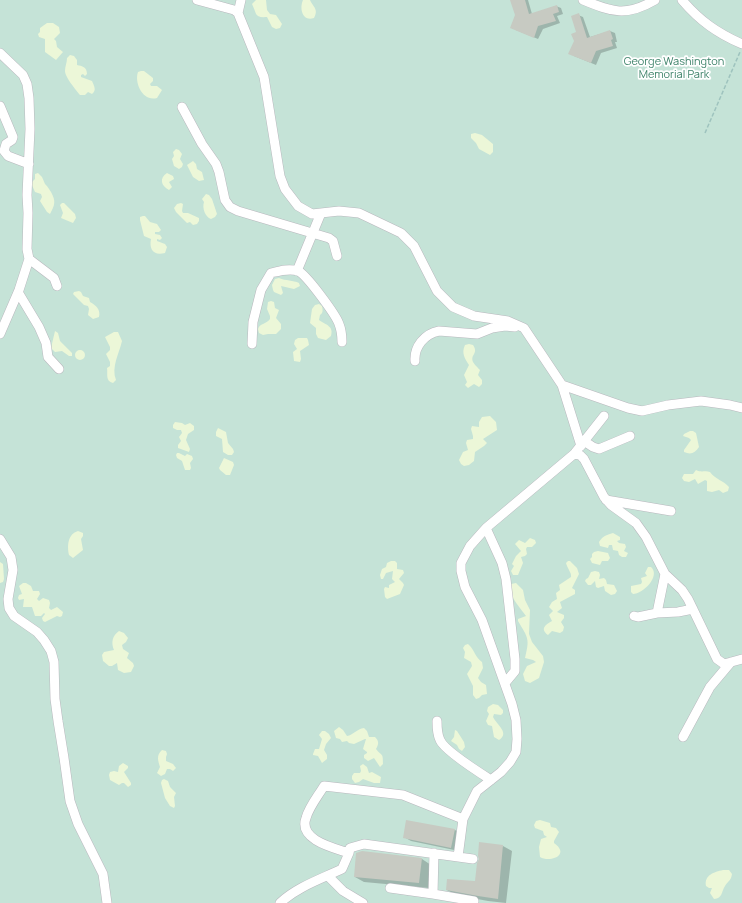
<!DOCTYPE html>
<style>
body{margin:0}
canvas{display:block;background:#ebeee6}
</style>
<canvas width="742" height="903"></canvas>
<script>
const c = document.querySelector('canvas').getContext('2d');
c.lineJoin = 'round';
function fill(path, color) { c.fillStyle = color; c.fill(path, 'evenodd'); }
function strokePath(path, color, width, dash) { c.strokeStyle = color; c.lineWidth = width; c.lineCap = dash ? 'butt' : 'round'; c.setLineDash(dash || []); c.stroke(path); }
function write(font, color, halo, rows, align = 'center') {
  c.font = font + ' Manrope,sans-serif'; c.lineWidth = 3.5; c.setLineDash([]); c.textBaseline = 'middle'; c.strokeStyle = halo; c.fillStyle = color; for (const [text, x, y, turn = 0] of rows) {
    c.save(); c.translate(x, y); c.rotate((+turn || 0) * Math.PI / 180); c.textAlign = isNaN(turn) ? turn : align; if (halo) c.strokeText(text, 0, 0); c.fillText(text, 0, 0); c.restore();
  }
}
fill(new Path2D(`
 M 0,0 L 742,0 L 742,903 L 0,903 Z`), '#c5e3d7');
fill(new Path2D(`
 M 256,0 L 266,0 L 267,10 L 270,14 L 276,15 L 282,24 L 280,28 L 276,29 L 272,27 L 267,17 C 254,18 257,14 252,4 Z
 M 303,0 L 310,0 C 313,7 319,9 314,18 C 303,22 299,9 303,0 Z
 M 47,23 L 53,23 L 59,27 L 60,33 L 54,39 L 56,41 L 57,47 L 63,52 L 56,60 L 45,52 L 45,39 L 39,37 L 38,34 L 40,32 L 40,28 Z
 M 70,55 L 74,56 L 77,60 L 77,65 C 82,66 87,67 87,74 L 85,76 L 83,74 L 81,75 L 81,77 L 92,81 C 94,86 97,90 92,94 L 88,92 L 85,95 L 80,95 C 76,90 65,77 65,71 C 65,66 67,63 67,58 Z
 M 141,71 L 144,71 L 153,78 L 153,81 L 150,84 L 151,86 L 157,86 L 162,90 L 157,98 C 143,102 134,83 138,72 Z
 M 475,133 L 482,135 L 493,144 L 493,152 L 490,155 L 479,149 L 476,143 L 471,138 L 471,134 Z
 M 176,149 L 179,150 L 182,154 L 180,159 L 183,164 L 182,167 L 179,169 L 174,166 L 172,159 L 174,156 L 173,152 Z
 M 193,161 L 196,164 L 197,169 L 202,172 L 204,180 L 199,181 L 193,177 L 187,165 Z
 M 38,173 L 42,177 L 45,184 C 48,187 49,189 51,192 C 56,201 55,205 50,214 L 47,212 L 40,201 L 42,197 L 41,194 L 35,192 L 31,183 L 35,179 L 35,174 Z
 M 167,173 L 173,176 L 174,179 L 169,182 L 172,187 L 169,190 C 161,186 159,178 167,173 Z
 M 206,194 L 209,195 L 212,199 L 217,214 L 215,217 L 211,219 C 205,217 202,208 204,202 L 202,199 Z
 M 62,203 L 64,203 L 75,214 L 76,218 L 73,223 L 61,218 L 63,213 L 60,205 Z
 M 181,203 L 183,204 L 182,211 L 183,213 L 188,213 L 199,218 L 199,221 L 197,224 L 193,225 L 190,222 L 187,223 L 176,212 L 174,208 L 177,204 Z
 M 143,216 L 145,216 L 150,222 L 157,224 L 161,230 L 159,232 L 155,232 L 155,234 L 160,235 L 162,238 L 160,240 L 157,239 L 157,241 L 165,244 L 167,247 L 165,253 C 153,256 149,249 151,239 L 144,236 L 140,220 L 140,217 Z
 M 279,278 C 286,281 293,280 299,283 L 300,286 L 294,289 L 281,286 L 283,293 L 281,295 L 274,292 L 273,290 L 272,285 L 275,279 Z
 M 79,291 L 81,292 L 83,296 L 89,298 L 90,302 C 96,305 101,310 99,317 L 93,319 L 88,315 L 89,309 L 88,306 L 84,305 L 73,294 L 74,292 Z
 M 271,301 L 274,302 L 275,308 L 279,310 L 276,318 L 281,324 L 281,329 L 276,334 L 268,334 L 263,335 L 259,333 L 258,329 C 260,323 267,324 270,319 L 270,316 L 267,309 L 268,302 Z
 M 319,304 L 322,306 C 323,311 323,313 320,315 L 319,320 C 326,325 334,326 331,336 L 326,340 L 318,338 L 316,334 L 316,328 L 310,323 L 312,309 L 315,305 Z
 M 55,331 L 58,333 L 60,341 L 72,353 L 72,356 L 69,356 L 62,351 L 55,352 L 51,348 Z
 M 114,332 L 118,332 L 122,341 C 119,354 111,367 116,380 L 113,383 C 105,381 108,374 107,368 L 110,366 L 110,362 L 106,354 L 110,350 L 110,347 L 105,337 Z
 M 307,338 L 308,340 L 309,345 L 300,351 L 301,359 L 300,362 L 294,361 L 293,352 L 297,349 L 294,344 L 295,340 L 298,338 Z
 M 469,344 L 473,345 C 479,354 470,354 473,362 C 474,364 478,368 480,370 L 478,375 L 482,380 L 482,384 L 479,387 L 474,384 L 468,388 L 465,385 L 467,382 L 464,375 L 469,365 C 465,359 461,353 465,345 Z
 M75 355a5 5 0 1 1 10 0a5 5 0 1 1-10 0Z
 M 490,416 L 496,422 L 497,430 L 483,439 L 487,443 L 484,446 L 475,452 L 474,461 L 469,465 L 464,466 L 461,464 L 459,460 L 463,452 L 468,450 L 466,443 L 467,440 L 473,439 L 473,436 L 471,429 L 472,426 L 479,427 L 479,422 L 482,417 Z
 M 175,422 L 182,423 L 185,425 L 190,423 L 194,426 L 194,430 L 188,434 L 186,440 L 190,449 L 189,452 L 178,448 L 178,445 L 181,441 L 179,437 L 182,433 L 181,430 L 177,430 L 173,428 L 173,425 Z
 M 218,428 L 226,432 L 228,443 L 233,449 L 234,452 L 232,455 L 228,455 L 223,452 L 222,439 L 216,436 L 216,432 Z
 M 690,431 L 693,431 L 696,433 L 699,447 C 695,453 691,455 684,452 L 684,450 L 691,440 L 689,438 L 683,436 L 684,434 Z
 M 177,453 L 179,453 L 185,456 L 187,454 L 192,456 L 193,459 L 190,463 L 191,468 L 190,470 L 185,470 L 182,461 L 177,458 L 176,455 Z
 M 224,458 L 233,462 L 234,465 L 230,475 L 226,475 L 220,470 L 219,468 Z
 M 696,470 C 702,473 705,470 710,472 C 715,479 724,481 729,487 L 728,491 L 723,493 L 719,490 L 712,492 L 707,491 L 707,481 L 705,480 L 698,484 L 695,479 L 689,482 L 684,481 L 682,478 L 684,474 L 693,474 Z
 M 78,531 L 83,533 L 83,536 L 81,539 L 83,550 L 73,558 L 69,555 C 67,545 68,534 78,531 Z
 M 613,533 L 620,537 L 620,540 L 617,541 L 619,543 L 625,544 L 626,547 L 624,551 L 628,553 L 626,557 L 622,557 L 619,555 L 618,551 L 613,550 L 612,545 L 609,545 L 608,548 L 600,546 L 599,542 C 603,536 606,535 613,533 Z
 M 530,538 L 535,540 L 536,543 L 532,547 L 527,547 L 526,549 L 527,554 L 525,556 L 521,557 L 523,563 L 518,575 L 513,575 L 511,571 L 514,566 L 512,564 L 516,556 L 521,551 L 515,544 L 519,540 L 525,543 Z
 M 598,551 L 608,553 L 610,558 L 608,561 L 602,561 L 600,565 L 592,563 L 590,559 L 592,557 L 592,554 L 594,552 Z
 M 391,561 L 395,561 L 397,563 L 397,569 L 403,570 L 404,573 L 399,579 L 403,583 L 404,585 L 400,594 L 387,599 L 385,597 L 384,589 L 385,587 L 389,588 L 389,585 L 395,582 L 392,579 L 393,571 L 386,573 L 383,579 L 381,579 L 380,575 L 382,569 L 386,567 L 387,563 Z
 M 568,561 L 570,561 L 577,568 L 579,574 L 572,588 L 575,590 L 575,594 L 560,602 L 562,608 L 557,612 L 564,615 L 564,618 L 561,622 L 564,627 L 563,631 L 560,633 L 552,631 L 548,635 C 540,629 545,625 552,621 L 549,615 L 553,611 L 549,607 L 552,602 L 557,599 L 556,593 L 560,590 L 559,585 L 571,577 C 572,573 567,568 566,563 Z
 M 0,562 L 3,564 L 4,579 L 3,582 L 0,583 Z
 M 648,567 L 651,567 C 661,576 643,594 633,594 L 631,592 L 631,586 L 641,584 L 642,582 L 641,578 L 647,576 L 645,573 Z
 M 595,571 L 599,572 L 600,575 L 599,579 L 604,578 L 606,580 L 607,584 L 614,585 L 617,591 L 615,594 L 611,595 L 605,591 L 604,586 L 598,588 L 596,587 L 595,581 L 591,585 L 588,585 L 585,581 L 586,579 L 588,578 L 591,572 Z
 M 23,583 L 26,583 L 31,586 L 33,591 L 39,591 L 40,594 L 37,599 L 39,601 L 43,598 L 49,600 L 50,603 L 49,608 L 51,610 L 57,607 L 63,612 L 62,616 L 60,617 L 57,616 L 45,622 L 43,621 L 42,618 L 45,614 L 44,613 L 41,616 L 35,616 L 32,607 L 23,607 L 24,599 L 19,600 L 18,598 L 19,595 L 22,594 L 19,586 Z
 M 516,583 L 523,590 L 525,600 L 530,610 L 529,634 L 532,642 L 543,656 L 544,662 L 539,678 L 530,683 L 525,681 L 523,674 L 527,666 L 536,662 L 533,660 L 525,658 C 530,638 528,638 518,621 L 518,619 L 526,616 C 520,607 507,595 511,584 Z
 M 119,631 L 124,633 L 128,638 L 126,642 L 122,645 L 123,649 L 129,653 L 127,658 L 133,663 L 134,666 L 131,672 L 124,673 L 118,670 L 117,663 L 112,666 L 109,666 L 103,661 L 102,655 L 104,652 L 114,650 C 111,643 112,636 119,631 Z
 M 468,644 C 475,650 474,656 482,662 L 483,668 L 478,678 L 481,682 L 486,685 L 487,694 L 482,695 L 479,698 L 476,699 L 473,695 L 473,686 L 467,674 L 472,666 L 471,662 L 464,658 L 465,652 L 463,648 L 465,645 Z
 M 493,704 L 498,705 L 503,710 L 503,713 L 501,715 L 494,714 L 493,717 C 497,725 510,733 499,740 L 494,737 L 492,726 L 488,725 L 486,721 L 489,714 L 487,711 L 488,707 Z
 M 339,727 L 343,730 L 347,736 C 353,735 357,729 364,728 L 367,731 L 369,737 L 375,737 C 379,741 379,744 376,749 C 382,757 383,752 383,764 L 380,767 L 374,758 L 368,761 L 364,758 L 364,755 L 367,753 L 367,752 L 363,749 L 366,739 L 365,739 L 354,744 L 349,743 L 347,741 L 342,742 L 340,739 L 336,738 L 334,731 Z
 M 455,730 L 457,731 L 464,742 L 465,747 L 462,751 L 459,749 L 457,745 L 451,741 L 454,737 Z
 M 322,731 L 325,731 L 329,734 L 331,738 L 326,744 L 324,750 L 327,755 L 327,759 L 322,763 L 318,756 L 313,755 L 313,754 L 315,749 L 319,749 L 322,739 L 319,735 Z
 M 162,750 L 166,751 L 167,754 L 166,757 L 166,761 L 173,764 L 176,768 L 173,771 L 170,769 L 167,769 L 165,774 L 161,776 L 157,773 L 160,767 C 158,761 156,755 162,750 Z
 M 123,763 L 128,766 L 128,768 L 124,772 L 131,783 L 131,785 L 128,787 L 124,783 L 122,783 L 119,785 L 110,780 L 109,775 L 110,772 L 114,771 L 118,772 L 119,766 Z
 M 363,764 L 367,767 L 369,773 L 372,772 L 381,777 L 380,783 L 374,783 L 363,779 L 359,782 L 355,783 L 352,779 L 352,776 L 354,773 L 360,773 L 361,771 L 360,766 Z
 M 164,779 L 168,781 L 170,787 L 176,793 L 174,797 L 175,806 L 174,808 L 170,806 L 165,798 L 161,783 L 162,780 Z
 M 540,820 L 550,823 L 551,827 L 556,828 L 559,832 L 554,841 L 554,843 C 571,855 550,863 540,857 L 539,847 L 541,839 L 547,837 L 544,835 L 543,831 L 535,828 L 534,825 L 536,821 Z
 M 723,870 L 729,870 L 732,874 C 731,881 728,881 725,886 C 721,892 723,898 714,899 L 710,893 L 712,888 L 709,888 L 706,886 C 704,875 714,872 723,870 Z`), '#ecf7d8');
fill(new Path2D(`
 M 511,0 L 528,0 L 532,14 L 556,6 L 561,8 L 563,14 L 557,16 L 560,23 L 543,29 L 538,39 L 516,30 L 517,15 Z
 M 578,15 L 583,17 L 590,37 L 610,31 L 615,33 L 617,42 L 615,42 L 617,48 L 601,53 L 596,65 L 574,56 Z
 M 455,830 L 462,834 L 459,851 L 411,841 L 404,837 Z
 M 503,846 L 512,851 L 506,903 L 488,901 L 456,895 L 447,890 L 476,882 Z
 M 422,859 L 431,865 L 429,888 L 364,882 L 355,877 Z`), '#0003');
fill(new Path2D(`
 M 510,0 L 525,0 L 529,14 L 557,5 L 559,12 L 553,14 L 556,21 L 538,26 L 534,38 L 510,28 L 515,15 Z
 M 579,13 L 587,38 L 610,30 L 613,39 L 611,40 L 613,46 L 596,51 L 591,63 L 568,54 L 574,41 L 571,34 L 576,32 L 571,16 Z
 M 406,820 L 455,829 L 451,848 L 403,838 Z
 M 479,842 L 503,845 L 498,899 L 478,896 L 446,890 L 447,879 L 475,881 L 477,863 L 479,859 L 478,856 Z
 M 362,851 L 422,858 L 419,883 L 354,877 L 356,853 Z`), '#c7cac2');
const minor = new Path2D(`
 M 197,0 L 234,10 L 238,13 L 264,77 L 280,176 L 285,189 L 298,206 L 312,214 L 339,211 L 359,213 L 401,233 L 414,246 L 437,291 L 453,307 L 474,316 L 508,321 L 524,328 L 562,385 L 581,446
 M 583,0 C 612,12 626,17 655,0
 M 682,0 C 700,21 717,33 742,44
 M 238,13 L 241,0
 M 0,53 L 23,75 L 27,84 L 29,98 L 30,129 L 27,195 L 28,213 L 27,249 L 29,259 L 19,290 L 0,334
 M 0,106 L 13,137 L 12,140 L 6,144 L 4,151 L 8,156 L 29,164
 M 182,107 L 202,144 L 216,164 L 219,172 L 225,200 L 230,207 L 238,211 L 329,238 L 333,241 L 337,256
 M 29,259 L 54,278 L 57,286
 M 297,271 L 321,213
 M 18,292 L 39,327 L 46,343 L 48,357 L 59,369
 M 252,344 L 253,322 L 261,290 L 271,273 C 279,271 289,268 298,271 C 306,274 336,315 339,324 C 341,329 342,336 342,342
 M 415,361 C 414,347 424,334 439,331 L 477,334 L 492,328 L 505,326 L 515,327
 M 562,385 L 628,408 L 642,411 L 668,405 L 701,401 L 730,405 L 742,408
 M 584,441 L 593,447 L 599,449 L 630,436
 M 574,454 L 580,455 L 584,459 L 604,497 L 611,505 L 636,523 L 646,537 L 665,574 L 682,590 L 688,599 L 717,659 L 724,664 L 742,659
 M 606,500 L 671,511
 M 486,528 L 502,563 L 506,579 L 515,659 L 515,671 L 505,683
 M 0,539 L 11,557 L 13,570 L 8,599 L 9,608 L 14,616 L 37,632 L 44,640 L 51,651 L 54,662 L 55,699 L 58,721 L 64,758 L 70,801 L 78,824 L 103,874 L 107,903
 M 657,613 L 665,574
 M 634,616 L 638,617 L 657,613 L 678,612 L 693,609
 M 437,721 C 437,728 437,734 440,740 C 444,750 480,773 491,780
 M 683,737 L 710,687 L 731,662
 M 463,819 L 477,791 L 501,772 L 510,762 L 516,752 L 517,739 L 516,720 L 512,704 L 482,620 L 465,587 L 461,571 L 461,563 L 470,546 L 486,528 L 574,454 L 604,416
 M 349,853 L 350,848 L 364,844 L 473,859
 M 328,876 L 343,891 L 363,903
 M 390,888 L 433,894 L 474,901
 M 433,894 L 434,853
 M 280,903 C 297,887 321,879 342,869 L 349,853 C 334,848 298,840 306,818 C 309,807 318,796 324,786 L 403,795 L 463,819 L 458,857`);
strokePath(minor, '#b9b8be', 10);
strokePath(new Path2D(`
 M 705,133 L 740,52`), '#9ec3be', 1.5, [4, 2]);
strokePath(minor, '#fff', 9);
write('11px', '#3e836a', '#fff', [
 ["George Washington",674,62],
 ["Memorial Park",674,75]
]);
</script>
